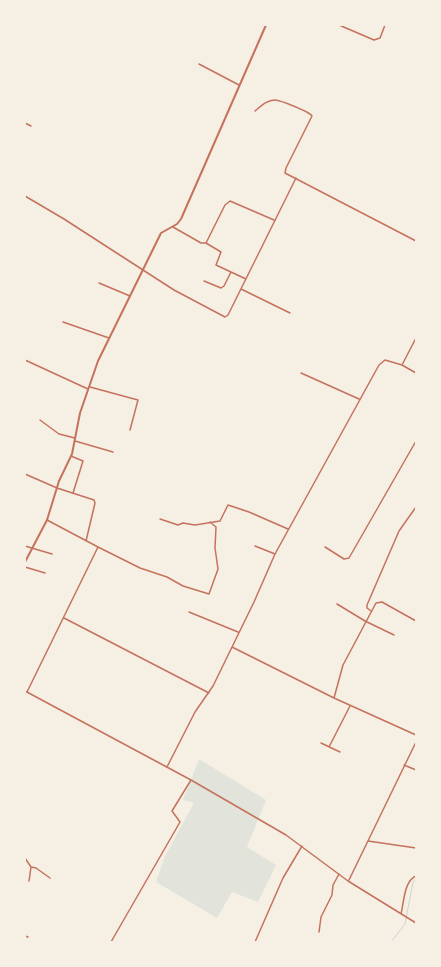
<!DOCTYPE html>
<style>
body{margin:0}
#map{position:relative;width:441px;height:967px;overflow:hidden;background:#f6efe4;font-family:"Varela Round",sans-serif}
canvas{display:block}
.frame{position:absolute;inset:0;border:26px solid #f6efe4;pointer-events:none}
</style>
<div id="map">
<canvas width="441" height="967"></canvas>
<div class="frame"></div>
</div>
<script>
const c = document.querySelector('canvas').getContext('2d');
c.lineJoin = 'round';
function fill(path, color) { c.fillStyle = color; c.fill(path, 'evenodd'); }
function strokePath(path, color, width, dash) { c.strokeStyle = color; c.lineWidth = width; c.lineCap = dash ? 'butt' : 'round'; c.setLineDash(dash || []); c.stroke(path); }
fill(new Path2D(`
 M 199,759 L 266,800 L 247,847 L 276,865 L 258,902 L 232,892 L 217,918 L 156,882 L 165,856 L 194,803 L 183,800 Z`), '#e2e4dc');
strokePath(new Path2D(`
 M 391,942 L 405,924 L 413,882 L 416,880`), '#c9d6d2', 1);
strokePath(new Path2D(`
 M 339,25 L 374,40 L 380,38 L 385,25
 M 199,64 L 239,85
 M 255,111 C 261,106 267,100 275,100 C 280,100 310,112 312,116 L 286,168 L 285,173 L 416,241
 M 25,123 L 31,126
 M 25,196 L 64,219 L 174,290 L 225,317 L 228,315 L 296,178
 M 173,227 L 201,243 L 206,243 L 225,205 L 230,201 L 274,220
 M 206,243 L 221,252 L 216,265 L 246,279
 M 204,281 L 221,288 L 224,286 L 231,272
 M 99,283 L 130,296
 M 241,289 L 290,313
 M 63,322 L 109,338
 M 25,360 L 88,389
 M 402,365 L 416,373
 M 301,373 L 359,399
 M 90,387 L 138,400 L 130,430
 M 40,420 L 59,434 L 75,438
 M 75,441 L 113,452
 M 71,456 L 83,461 L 73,493
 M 25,474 L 57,488 L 94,500 L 95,503 L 86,541
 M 160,519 L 178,525 L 183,523 L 195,525 L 220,521 L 228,505 L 249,512 L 288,529
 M 47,520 L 98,547
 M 25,546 L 52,554
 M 255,546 L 275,554
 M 325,547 L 344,559 L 349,558 L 416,441
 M 25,567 L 45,573
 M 337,604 L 365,621 L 394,635
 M 371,611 L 367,608 L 367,605 L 399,531 L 416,507
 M 189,612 L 238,632
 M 64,618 L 209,693
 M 232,647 L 334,698 L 416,735
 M 25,691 L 191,780 L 286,835 L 348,881 L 416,923
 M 27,692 L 98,547 L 140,568 L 167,577 L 183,586 L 209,594 L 218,569 L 215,548 L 216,527 L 210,522
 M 334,698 L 343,665 L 376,603 L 382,602 L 416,621
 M 321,743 L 340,752
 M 329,747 L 350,706
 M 404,765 L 416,770
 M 167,767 L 195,712 L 213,686 L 254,602 L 275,554 L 379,365 L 385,360 L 402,365 L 416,338
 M 368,841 L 416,848
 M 25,858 L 31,867 L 29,881
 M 31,867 L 36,868 L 50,878
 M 349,880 L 416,742
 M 401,914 C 404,902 404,881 416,876
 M 319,932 L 321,917 L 332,895 L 333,885 L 339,874
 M 25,936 L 28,937
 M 111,942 L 180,822 L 172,811 L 191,780
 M 255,942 L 283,878 L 302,846`), '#c5725c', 1.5);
strokePath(new Path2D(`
 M 25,562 L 47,520 L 59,481 L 72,454 L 80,413 L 98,361 L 161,233 L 177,224 L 181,219 L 266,25`), '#c5725c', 2);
</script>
